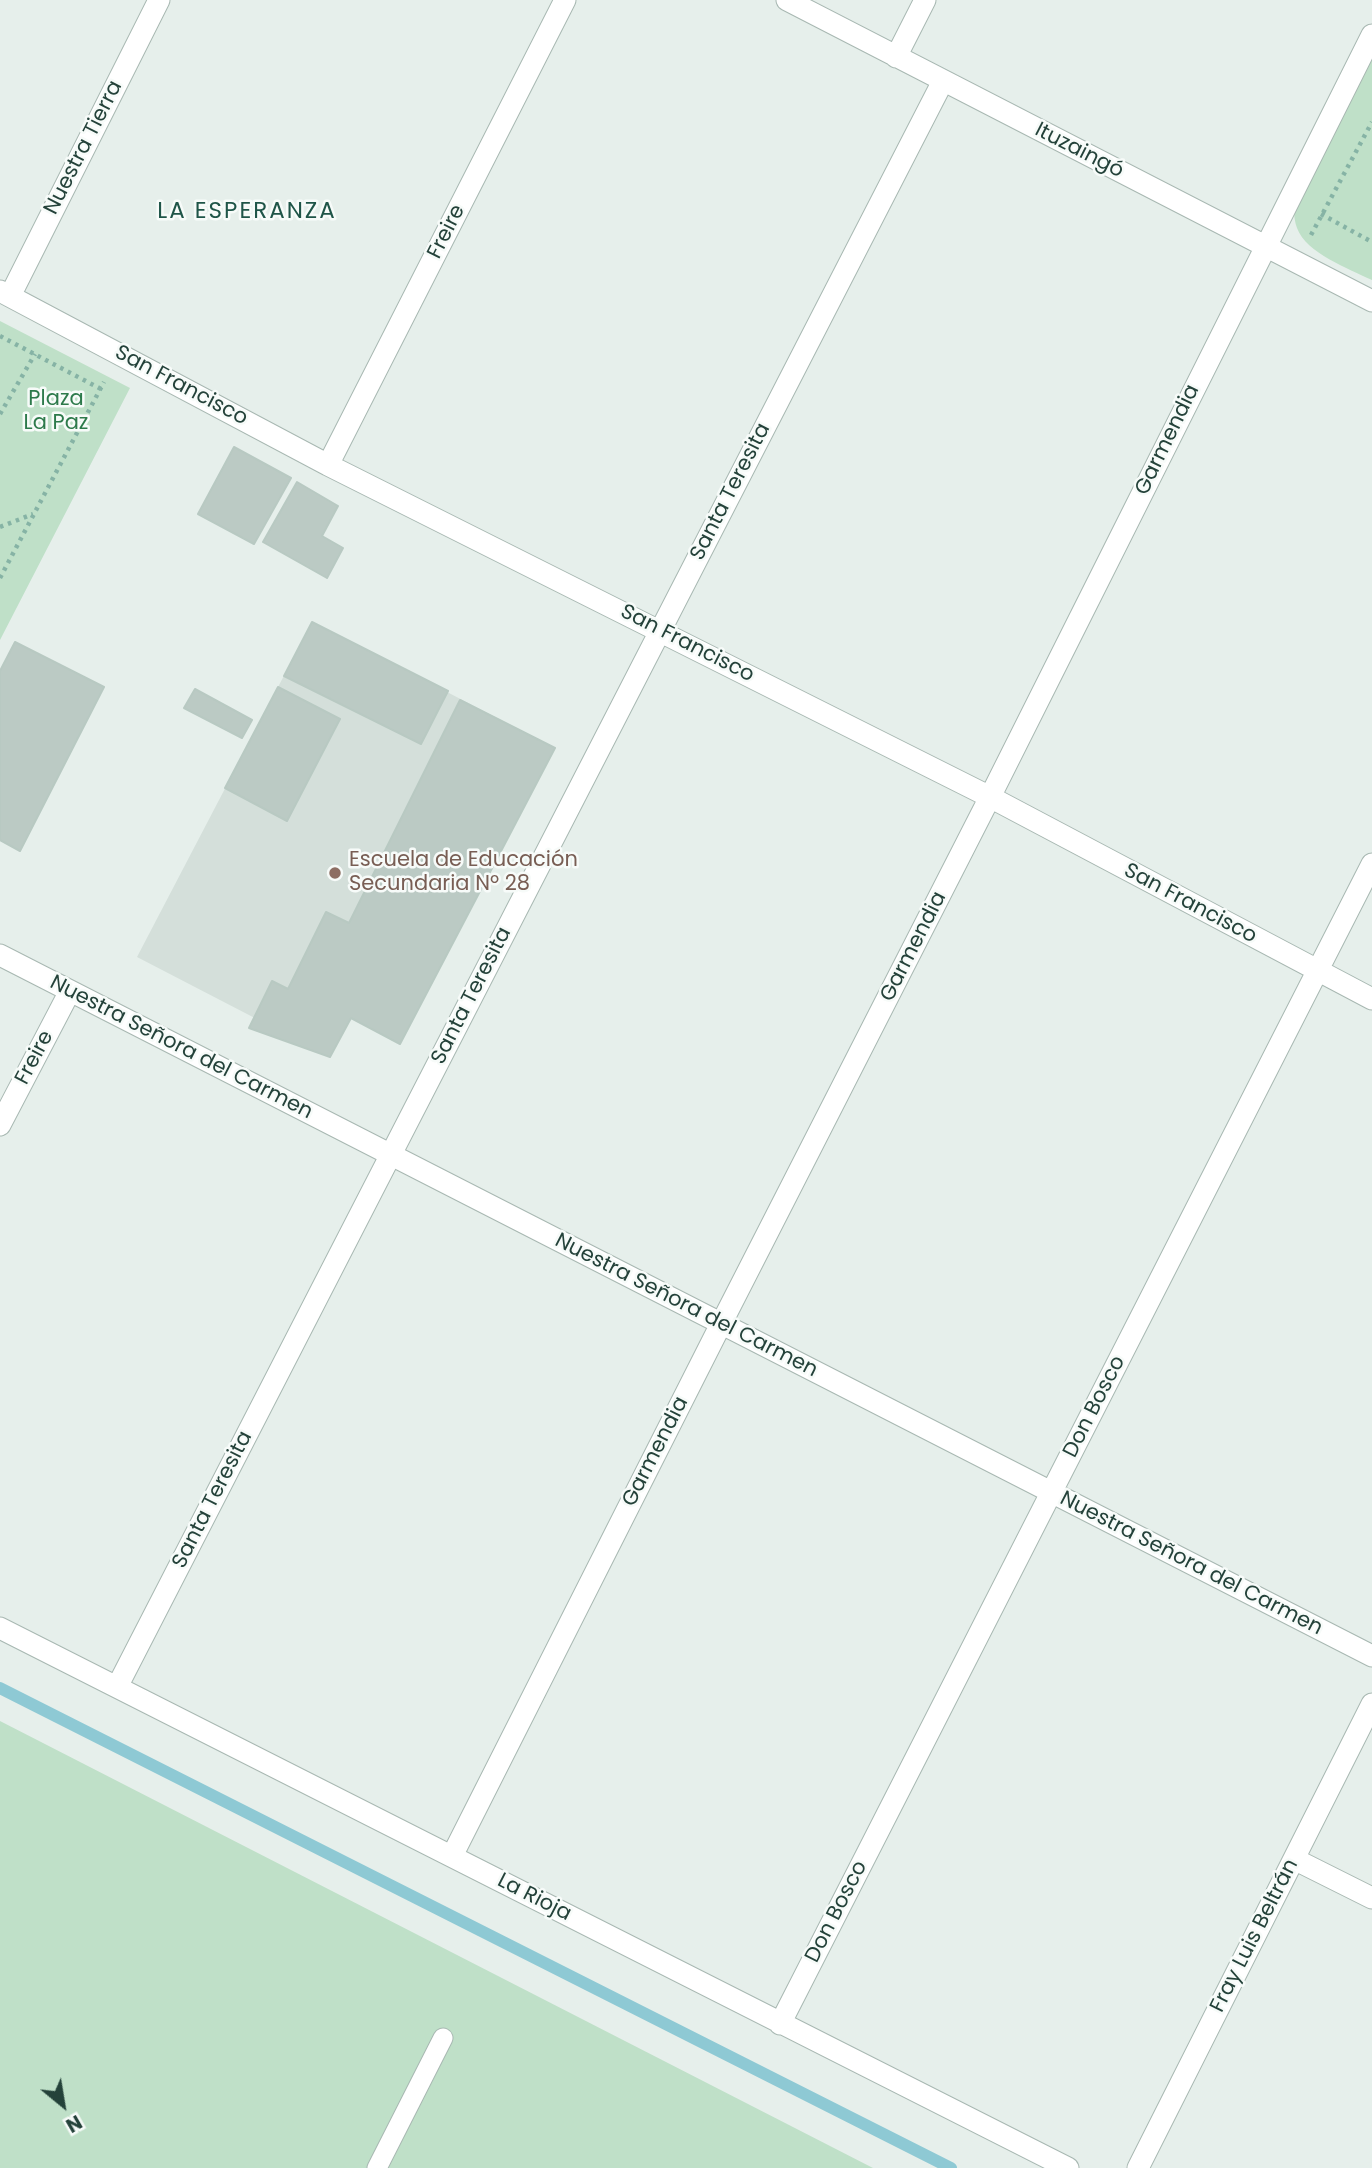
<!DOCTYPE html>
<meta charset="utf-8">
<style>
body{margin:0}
#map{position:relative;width:1372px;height:2168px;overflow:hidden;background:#e6efeb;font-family:Poppins,sans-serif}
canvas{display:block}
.north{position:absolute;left:28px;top:2070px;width:70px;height:70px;-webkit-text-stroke:5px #f7fbf9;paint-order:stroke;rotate:150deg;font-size:19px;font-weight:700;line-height:28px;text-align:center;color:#24423a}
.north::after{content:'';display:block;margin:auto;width:24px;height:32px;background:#24423a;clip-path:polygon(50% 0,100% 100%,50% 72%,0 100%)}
</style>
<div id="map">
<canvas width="1372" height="2168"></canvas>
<div class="north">N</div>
</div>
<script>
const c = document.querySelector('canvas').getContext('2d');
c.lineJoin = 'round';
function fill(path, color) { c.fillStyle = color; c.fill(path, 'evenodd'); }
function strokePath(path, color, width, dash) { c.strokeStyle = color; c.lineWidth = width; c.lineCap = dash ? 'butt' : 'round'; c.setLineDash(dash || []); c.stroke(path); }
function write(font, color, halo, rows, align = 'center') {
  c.font = font + ' Poppins,sans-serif'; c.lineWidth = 5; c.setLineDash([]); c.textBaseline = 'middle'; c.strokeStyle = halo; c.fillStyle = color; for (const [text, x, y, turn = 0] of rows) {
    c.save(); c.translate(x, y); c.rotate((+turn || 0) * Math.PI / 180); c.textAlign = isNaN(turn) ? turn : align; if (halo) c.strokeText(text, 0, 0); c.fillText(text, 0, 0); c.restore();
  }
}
fill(new Path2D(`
 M 312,622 L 555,748 L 400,1044 L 351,1018 L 330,1057 L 137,957 Z`), '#d4dfda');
fill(new Path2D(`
 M 1372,59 L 1372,280 C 1349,269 1306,253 1297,228 C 1295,223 1294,216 1294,211 Z
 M 0,321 L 130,388 L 0,640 Z
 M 0,1721 L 873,2168 L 0,2168 Z`), '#bfe0c8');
strokePath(new Path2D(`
 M 0,1688 L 951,2168`), '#8ec9d4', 12);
const building = new Path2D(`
 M 234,447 L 291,478 L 254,544 L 198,514 Z
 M 297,482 L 338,506 L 322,536 L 343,548 L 327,578 L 263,542 Z
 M 312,622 L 448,691 L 421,744 L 284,676 Z
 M 15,642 L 104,687 L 20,851 L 0,840 L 0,671 Z
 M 278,687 L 340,719 L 287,821 L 225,788 Z
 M 195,689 L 252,720 L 242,738 L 184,708 Z
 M 460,700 L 555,748 L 400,1044 L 351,1018 L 330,1057 L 249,1028 L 272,981 L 288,989 L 326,912 L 349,923 Z`);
fill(building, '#bbcac4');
strokePath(building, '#b8c9c2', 2);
const lane = new Path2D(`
 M 377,2168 L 443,2038`);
const street = new Path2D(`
 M 787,0 L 1372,301
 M 896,57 L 925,0
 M 0,291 L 328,465 L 990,797 L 1372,999
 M 10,296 L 159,0
 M 328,465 L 565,0
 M 0,955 L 1372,1656
 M 0,1125 L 70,991
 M 0,1628 L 1068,2168
 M 117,1687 L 943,81
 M 452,1856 L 721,1324 L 990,797 L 1372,35
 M 1294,1859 L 1372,1898
 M 780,2024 L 1372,864
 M 1138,2168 L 1372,1704`);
strokePath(lane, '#a8b8b2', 21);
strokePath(street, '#a8b8b2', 23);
strokePath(new Path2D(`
 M 1321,214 L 1372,242
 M 1311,235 L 1372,122
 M 0,336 L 101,389
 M 0,414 L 35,354
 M 0,527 L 33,514
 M 0,578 L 104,382`), '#86b3a5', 4.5, [3.5, 5]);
strokePath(lane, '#fff', 19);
strokePath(street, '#fff', 21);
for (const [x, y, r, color] of [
 [335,873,7,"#8d6e63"]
]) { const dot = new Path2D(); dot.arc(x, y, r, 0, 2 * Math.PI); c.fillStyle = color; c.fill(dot); strokePath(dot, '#f7fbf9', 2.5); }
write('21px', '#24423a', '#f7fbf9', [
 ["Nuestra Tierra",84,148,-63],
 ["Ituzaingó",1079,151,27],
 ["Freire",447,232,-63],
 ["San Francisco",181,386,28],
 ["Garmendia",1168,440,-64],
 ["Santa Teresita",731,492,-63],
 ["San Francisco",687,644,27],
 ["San Francisco",1190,904,28],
 ["Garmendia",914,947,-63],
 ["Santa Teresita",472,996,-63],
 ["Nuestra Señora del Carmen",181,1048,27],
 ["Freire",35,1058,-62],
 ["Nuestra Señora del Carmen",686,1306,27],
 ["Don Bosco",1095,1407,-63],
 ["Garmendia",656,1452,-63],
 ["Santa Teresita",213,1500,-63],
 ["Nuestra Señora del Carmen",1191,1564,27],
 ["La Rioja",534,1898,27],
 ["Don Bosco",837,1912,-63],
 ["Fray Luis Beltrán",1255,1936,-63]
]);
write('21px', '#2d7a4b', '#f7fbf9', [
 ["Plaza",56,400],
 ["La Paz",56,424]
]);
write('21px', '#785e54', '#f7fbf9', [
 ["Escuela de Educación",349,861],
 ["Secundaria Nº 28",349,885]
], 'left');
c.letterSpacing = '2px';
write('23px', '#1f5548', '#f7fbf9', [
 ["LA ESPERANZA",247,212]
]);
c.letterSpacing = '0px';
</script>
